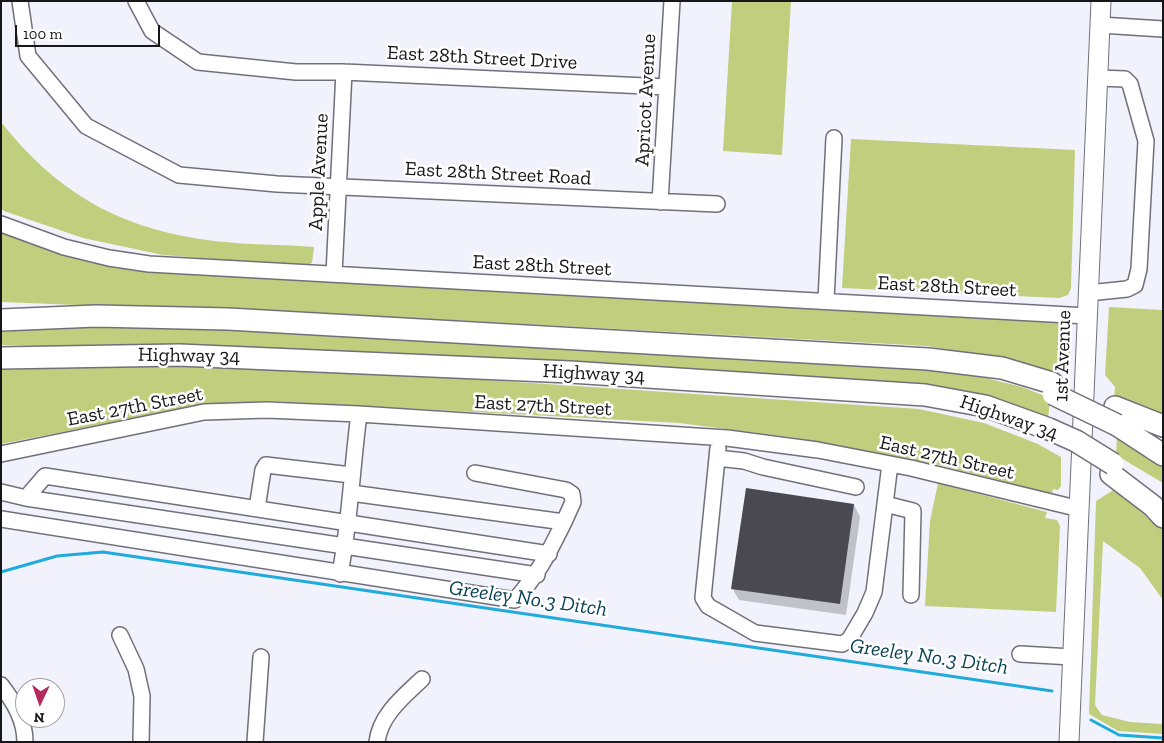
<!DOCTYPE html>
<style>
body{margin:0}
#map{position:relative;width:1164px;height:743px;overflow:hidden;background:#f2f2fd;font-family:"Zilla Slab",serif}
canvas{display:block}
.frame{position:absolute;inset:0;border:2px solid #17171a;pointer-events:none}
.north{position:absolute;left:15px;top:678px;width:50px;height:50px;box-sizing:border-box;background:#fff;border:1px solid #a2a2a3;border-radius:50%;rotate:183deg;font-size:14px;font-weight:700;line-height:20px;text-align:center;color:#17171a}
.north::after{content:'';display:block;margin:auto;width:18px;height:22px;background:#b6295d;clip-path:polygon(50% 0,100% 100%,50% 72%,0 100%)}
.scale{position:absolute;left:15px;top:25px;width:145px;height:22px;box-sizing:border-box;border:2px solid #17171a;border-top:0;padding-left:6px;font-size:15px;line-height:18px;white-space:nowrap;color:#17171a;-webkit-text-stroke:4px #fff;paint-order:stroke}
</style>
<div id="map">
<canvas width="1164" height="743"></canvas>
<div class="frame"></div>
<div class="north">N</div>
<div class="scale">100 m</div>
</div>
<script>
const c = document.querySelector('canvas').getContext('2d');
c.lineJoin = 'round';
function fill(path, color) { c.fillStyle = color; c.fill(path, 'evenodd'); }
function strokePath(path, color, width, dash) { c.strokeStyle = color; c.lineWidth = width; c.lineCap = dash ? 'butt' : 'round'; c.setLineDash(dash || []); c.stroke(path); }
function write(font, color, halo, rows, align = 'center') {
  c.font = font + ' "Zilla Slab",serif'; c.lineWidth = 5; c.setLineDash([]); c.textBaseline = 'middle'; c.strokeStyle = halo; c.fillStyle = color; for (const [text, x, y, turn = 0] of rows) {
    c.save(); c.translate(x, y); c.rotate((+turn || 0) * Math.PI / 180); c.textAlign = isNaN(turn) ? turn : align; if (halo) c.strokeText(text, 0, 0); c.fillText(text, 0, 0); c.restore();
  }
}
fill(new Path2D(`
 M 732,1 L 791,1 L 782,155 L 723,151 Z
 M 1,122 C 54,189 114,226 200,239 C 237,245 276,244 314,247 L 312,263 L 305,266 L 163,255 L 83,238 L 4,211 L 1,208 Z
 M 851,139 L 1075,150 L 1071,288 L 1068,295 L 1059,298 L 842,288 Z
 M 1,230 L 82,256 L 1011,318 L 1063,323 L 1069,330 L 1070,356 L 1051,374 L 1002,359 L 927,346 L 452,320 L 1,302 Z
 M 1109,307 L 1163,310 L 1163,417 L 1114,399 L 1115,387 L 1105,375 Z
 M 101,325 L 230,326 L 853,360 L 970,374 L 1022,387 L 1050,398 L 1048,420 L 1019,408 L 85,347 L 1,345 L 1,332 Z
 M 181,366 L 412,375 L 919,409 L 984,423 L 1038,444 L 1061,457 L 1061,486 L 1058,490 L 1053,489 L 1052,494 L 939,465 L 797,438 L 679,423 L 271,401 L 196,406 L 1,444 L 1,370 L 70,367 Z
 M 1117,436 L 1163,464 L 1163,483 L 1116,455 Z
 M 938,483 L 1047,512 L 1045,518 L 1057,520 L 1060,526 L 1056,612 L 925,606 L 930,521 Z
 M 1115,489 L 1147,511 L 1163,529 L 1163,600 L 1140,568 L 1103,541 L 1095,705 L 1102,715 L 1130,722 L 1163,724 L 1163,734 L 1118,731 L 1089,714 L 1096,501 Z`), '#c1ce7d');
fill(new Path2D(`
 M 854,505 L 860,517 L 846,615 L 739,600 L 732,588 Z`), '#0003');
strokePath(new Path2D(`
 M 1,572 L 57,556 L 103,552 L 1052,691
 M 1091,720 L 1119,735 L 1163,738`), '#20abda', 3);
fill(new Path2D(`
 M 746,488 L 854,504 L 840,604 L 731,589 Z`), '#4a4952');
const minor = new Path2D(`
 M 20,1 L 28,56 L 86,126 L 179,175 L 277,184 L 717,204
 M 136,1 L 152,31 L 198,62 L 296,72 L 344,72 L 667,87
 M 1100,25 L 1163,29
 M 660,202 L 672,1
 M 1,224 L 64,247 L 109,258 L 149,264 L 1087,316
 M 334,274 L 344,72
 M 1088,293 L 1127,289 L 1135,285 L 1139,269 L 1146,141 L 1130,84 L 1125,79 L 1098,78
 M 826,300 L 834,138
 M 718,448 L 717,458 L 744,461 L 763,467 L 856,487
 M 1,454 L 204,412 L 267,410 L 359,414 L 727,438 L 818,450 L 911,468 L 1080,509
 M 717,458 L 703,598 L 708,606 L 755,633 L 842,644 L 849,640 L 865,613 L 874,592 L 890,464
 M 475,473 L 566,490 L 572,494 L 573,502 L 564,522
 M 1,492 L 26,498 L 537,575
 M 26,498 L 45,476 L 549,554
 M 885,504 L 913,511 L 911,595
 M 257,508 L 263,470 L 266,465 L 351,475
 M 1,519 L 515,600 C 539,573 548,554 564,522 L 351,493
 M 340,574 C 350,521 352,467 359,414
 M 120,635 L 136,669 L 142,696 L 141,742
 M 1020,654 L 1072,657
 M 1,685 C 14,702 25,720 25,742
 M 255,742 L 261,657
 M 377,742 C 380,715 404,696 422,679`);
const major = new Path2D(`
 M 1069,742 L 1101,1`);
const highway = new Path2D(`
 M 1,320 L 96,316 L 228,319 L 928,359 L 1002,368 L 1052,383
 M 1,358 L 179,355 L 570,372 L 925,395 L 985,406 L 1049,429
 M 1115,407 L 1163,426
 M 1117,425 L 1163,455
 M 1111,474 L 1153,506 L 1163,517`);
strokePath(minor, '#71707a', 18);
strokePath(major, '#71707a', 21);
strokePath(highway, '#71707a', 24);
strokePath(minor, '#fff', 15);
strokePath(major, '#fff', 19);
strokePath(highway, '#fff', 21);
const highwayBridge = new Path2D(`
 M 1053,394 L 1117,425
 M 1049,429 L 1076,441 L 1113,464`);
strokePath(highwayBridge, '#71707a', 24, []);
strokePath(highwayBridge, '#fff', 21);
write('20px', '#17171a', '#fff', [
 ["East 28th Street Drive",482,58,3],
 ["Apricot Avenue",646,100,-87],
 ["Apple Avenue",319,172,-87],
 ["East 28th Street Road",498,174,3],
 ["East 28th Street",542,266,3],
 ["East 28th Street",947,287,3],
 ["Highway 34",189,356,1],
 ["1st Avenue",1063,356,-88],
 ["Highway 34",594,374,3],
 ["East 27th Street",543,406,3],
 ["East 27th Street",135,407,-11],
 ["Highway 34",1009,418,19],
 ["East 27th Street",947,458,13]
]);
write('italic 21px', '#063f53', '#fff', [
 ["Greeley No.3 Ditch",528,599,8],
 ["Greeley No.3 Ditch",929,657,8]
]);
</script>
